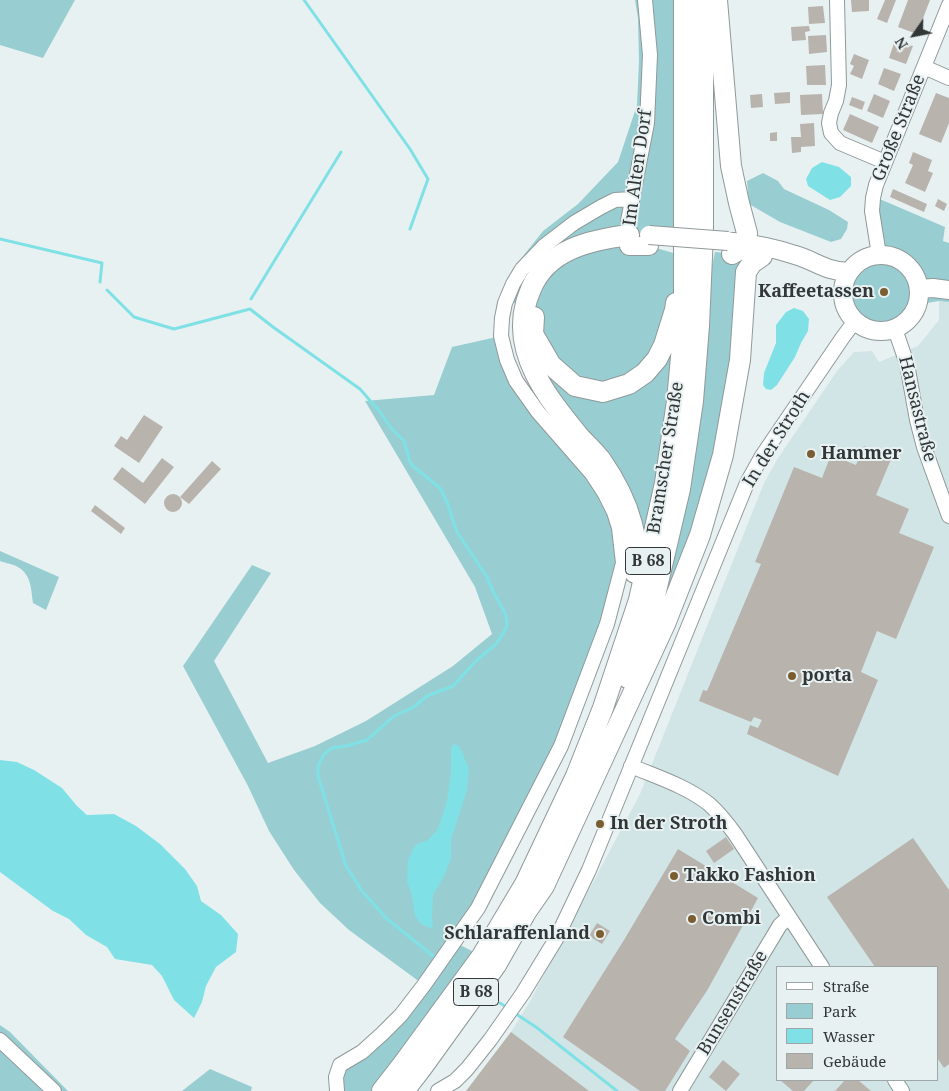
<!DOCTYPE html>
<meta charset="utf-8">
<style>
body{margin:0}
#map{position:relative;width:949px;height:1091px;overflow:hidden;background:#e8f1f2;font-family:"Noto Serif",serif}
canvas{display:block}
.legend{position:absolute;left:776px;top:966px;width:162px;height:115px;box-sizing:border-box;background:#e8f1f2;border:1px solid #9fa6a7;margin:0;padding:6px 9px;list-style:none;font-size:15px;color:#323636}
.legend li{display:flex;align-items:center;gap:10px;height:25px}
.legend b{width:25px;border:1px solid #9fa6a7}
.north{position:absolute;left:889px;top:10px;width:50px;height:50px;-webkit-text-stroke:4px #e8f1f2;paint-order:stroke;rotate:237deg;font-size:14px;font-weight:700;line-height:20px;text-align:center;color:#323636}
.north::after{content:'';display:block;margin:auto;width:18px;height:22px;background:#323636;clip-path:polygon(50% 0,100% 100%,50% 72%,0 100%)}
</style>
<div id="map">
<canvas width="949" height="1091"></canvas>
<ul class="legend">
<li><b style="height:6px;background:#fff"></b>Straße</li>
<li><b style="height:14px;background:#98ced1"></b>Park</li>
<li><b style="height:14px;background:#7fe1e5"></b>Wasser</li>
<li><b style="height:14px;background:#b8b3ad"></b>Gebäude</li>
</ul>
<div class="north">N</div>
</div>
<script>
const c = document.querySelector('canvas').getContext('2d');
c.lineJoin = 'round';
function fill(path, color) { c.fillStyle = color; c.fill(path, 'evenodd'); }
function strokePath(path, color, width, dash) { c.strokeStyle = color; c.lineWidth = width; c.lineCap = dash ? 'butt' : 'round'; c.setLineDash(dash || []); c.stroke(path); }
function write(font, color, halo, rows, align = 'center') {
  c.font = font + ' "Noto Serif",serif'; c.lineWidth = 4; c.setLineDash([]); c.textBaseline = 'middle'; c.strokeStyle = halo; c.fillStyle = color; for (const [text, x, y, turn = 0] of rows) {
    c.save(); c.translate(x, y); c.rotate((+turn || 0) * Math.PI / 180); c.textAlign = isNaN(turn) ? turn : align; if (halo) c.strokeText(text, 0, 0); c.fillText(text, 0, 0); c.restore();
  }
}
fill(new Path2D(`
 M 939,301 L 949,302 L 949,1091 L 466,1091 L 511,1032 L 529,1003 L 640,794 L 764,483 L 778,458 L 837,371 L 854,352 L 872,351 L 879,362 L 918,346 L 939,320 ZM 778,967 L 938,967 L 938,1080 L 778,1080 Z`), '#d2e5e6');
fill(new Path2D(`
 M 0,0 L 75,0 L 43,58 L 0,45 Z
 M 635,0 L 684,0 L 684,232 L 649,235 L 628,235 L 563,253 L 526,303 L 505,303 L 512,270 L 543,231 L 578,204 L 618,162 L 637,105 L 639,61 L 638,18 Z
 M 763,173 L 778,181 L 784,189 L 829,210 L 848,222 L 847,229 L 841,239 L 831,242 L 780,222 L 749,204 L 747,181 Z
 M 875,197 L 945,227 L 943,241 L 949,243 L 949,302 L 939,301 L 927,303 C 927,295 927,287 925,279 C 920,257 898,248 878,248 Z
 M 629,246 L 649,246 L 684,256 L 677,401 L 636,566 L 559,411 L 533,334 L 534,308 L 544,283 L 560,266 L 588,252 Z
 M 715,252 L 762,256 L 752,263 L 740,360 L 665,624 L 653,604 L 699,326 Z
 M847 293a34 34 0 1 1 68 0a34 34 0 1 1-68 0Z
 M 501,336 L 507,360 L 605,494 L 623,563 L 561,746 L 454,942 L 482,956 L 404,1091 L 337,1091 L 336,1077 L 424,985 L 349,930 L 320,903 L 294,870 L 269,831 L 248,786 L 183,666 L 252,565 L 271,573 L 214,661 L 268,763 L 315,746 L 366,721 L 453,666 L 492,634 L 475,587 L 365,401 L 434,395 L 452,347 Z
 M 0,551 L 59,577 L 46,610 L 33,603 C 31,588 31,573 16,566 C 12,564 5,563 0,561 Z
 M 0,1025 L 10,1032 L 68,1091 L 0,1091 Z
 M 210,1069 L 252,1087 L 251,1091 L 182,1091 Z`), '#98ced1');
fill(new Path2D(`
 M 822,162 L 839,167 L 851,177 L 851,186 L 840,197 L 830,200 L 808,186 L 806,179 L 812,168 Z
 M 794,308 L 803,311 L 809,319 L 808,331 L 801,343 L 795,357 L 777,385 L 771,390 L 766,389 L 763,385 L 764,373 L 776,343 L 776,325 L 786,312 Z
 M 453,744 L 459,746 L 469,768 L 467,790 L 451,840 L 451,858 L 444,876 L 433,895 L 432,915 L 433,929 L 421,924 L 415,916 L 412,895 L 407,882 L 408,860 L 415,845 L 428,840 L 438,829 L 447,801 L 451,774 L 451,749 Z
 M 0,760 L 17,762 L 34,770 L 62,788 L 77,806 L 87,815 L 114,814 L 136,826 L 160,844 L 185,869 L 197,886 L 201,901 L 221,915 L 238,934 L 236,952 L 216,967 L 206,986 L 202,1002 L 194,1018 L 174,1000 L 162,976 L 152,965 L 115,959 L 107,947 L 86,935 L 69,919 L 53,911 L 0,872 Z`), '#7fe1e5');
strokePath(new Path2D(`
 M 304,0 L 410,149 L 428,179 L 410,229
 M 0,239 L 102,263 L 100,282
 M 107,290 L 134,317 L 174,329 L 250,309 L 273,327 L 360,389 L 380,412 L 391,428 L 404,441 L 410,462 L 414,467 L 440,488 L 447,502 L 457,532 L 487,577 L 493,591 L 506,615 L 507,625 L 504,632 L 496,644 L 477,660 L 453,686 L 427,696 L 414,707 L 394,716 L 367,740 L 346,746 L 332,748 L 324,754 L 318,766 L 318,776 L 346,866 L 362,891 L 386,918 L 438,960
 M 251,299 L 341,152
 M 500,1003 L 508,1008
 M 513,1012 L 536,1027 L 617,1091`), '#7fe1e5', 3);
fill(new Path2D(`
 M 851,0 L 869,0 L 869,11 L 852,12 Z
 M 885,0 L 896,0 L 887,23 L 877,19 Z
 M 908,0 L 930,0 L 917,34 L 898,27 Z
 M 823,6 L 825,23 L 809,24 L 808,7 Z
 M 809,26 L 810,31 L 805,32 L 806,40 L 792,41 L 791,27 Z
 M 826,35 L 827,52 L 809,54 L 808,36 Z
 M 895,40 L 913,46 L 906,64 L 889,58 Z
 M 854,54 L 869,60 L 862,79 L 850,74 L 854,66 L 850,64 Z
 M 825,65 L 826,85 L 807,85 L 806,66 Z
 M 884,68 L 901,74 L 894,91 L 878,84 Z
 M 790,92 L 790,103 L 775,104 L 774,93 Z
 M 936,93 L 949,98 L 949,123 L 941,143 L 919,134 Z
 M 762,94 L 763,107 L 751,108 L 750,95 Z
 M 822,94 L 823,114 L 801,115 L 800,95 Z
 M 874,94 L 890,101 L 883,118 L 867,111 Z
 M 852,97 L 865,102 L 862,110 L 849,105 Z
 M 850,114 L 879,127 L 872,143 L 843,130 Z
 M 814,123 L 815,146 L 801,147 L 801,152 L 792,153 L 791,137 L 801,137 L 800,124 Z
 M 777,132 L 777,141 L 770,141 L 770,133 Z
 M 913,152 L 932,160 L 928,171 L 933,173 L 925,192 L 905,183 L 913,165 L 909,163 Z
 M 893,189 L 927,204 L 924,212 L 890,197 Z
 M 938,199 L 947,204 L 944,211 L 935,206 Z
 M 144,415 L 163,427 L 139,463 L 114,446 L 121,436 L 127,440 Z
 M 864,446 L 892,457 L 876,495 L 909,509 L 899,533 L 934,547 L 896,639 L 877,631 L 861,672 L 878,680 L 838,776 L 747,734 L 750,725 L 758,728 L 762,720 L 754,717 L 751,722 L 699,701 L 703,690 L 707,691 L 761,564 L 755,562 L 794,467 L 822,478 L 831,455 L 856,465 Z
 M 162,458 L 174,467 L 145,504 L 113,479 L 122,467 L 143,483 Z
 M 212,461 L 221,469 L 189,504 L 180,497 Z
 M164 503a9 9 0 1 1 18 0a9 9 0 1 1-18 0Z
 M 95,505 L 125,528 L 121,534 L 91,511 Z
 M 726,837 L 734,849 L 714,863 L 706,851 Z
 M 913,838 L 949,890 L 949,1064 L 944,1068 L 938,1059 L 938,967 L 875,967 L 827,897 Z
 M 678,849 L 758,898 L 708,989 L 675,1039 L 690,1051 L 665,1091 L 640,1091 L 563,1037 L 624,940 Z
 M 597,923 L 610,931 L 602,944 L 589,936 Z
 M 511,1032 L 589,1091 L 466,1091 Z
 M 723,1060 L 740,1074 L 726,1091 L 709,1077 Z
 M 780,1080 L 814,1080 L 804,1091 L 793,1091 Z
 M 845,1080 L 858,1080 L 871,1091 L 835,1091 Z`), '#b8b3ad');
const minor = new Path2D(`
 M 837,0 L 839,85 L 836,101 L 831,113 L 829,123 L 831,133 L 840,143 L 885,162
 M 924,67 L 949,78
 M 629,242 L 628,221 L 647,123 L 650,55 L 645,0
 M 879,255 L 872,211 L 873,198 L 876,185 L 949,5
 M 895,329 L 907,364 L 917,420 L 924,447 L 949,516
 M 631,766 C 657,777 686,786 709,804 C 719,813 727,823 735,834 L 822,967
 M 0,1040 L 54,1091
 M 895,1080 L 902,1091
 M 337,1091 L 336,1077 L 340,1065 L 362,1052 L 382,1034 L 401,1015 L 424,985 L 478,908 L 561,746 L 607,624 L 623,563 L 619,528 L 614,512 L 605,494 L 592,474 L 538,412 L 516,381 L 507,360 L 501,336 L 502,318 L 505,303 L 513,284 L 522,269 L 544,246 L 574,223 L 601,207 L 615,200 L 632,199
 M 438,1091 L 455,1081 L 467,1069 L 490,1040 L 523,993 L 556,939 L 589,870 L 747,483 L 762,456 L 843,337 L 855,321
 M 680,1091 L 780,925 L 789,917`);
const major = new Path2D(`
 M 733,242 C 754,244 774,248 795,255 C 814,260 830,274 850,271
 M 629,246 L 649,246
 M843 293a38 38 0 1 1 76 0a38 38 0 1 1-76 0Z
 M 919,289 L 933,288 L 949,290`);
const highway = new Path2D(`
 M 717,0 L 731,166 L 739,203 L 747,233 L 746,243 L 740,249 L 732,254
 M 629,235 C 591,240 547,249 531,289 C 529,294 527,299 526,303 C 512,354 548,398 578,435 C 585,443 594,451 601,460 C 615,480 626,501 632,524 C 636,540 638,556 635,573
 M 534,317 L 533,334 L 551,365 L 575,386 L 603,392 L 629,384 L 645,373 L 657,359 L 664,345 L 675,310 L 676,303
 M 628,678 L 653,604 L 680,489 L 693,401 L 699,326 L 703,233 L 703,0
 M 382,1091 L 403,1064 L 482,956 L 525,884 L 576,776 L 603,708 L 639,600 L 665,483 L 677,401 L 684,324 L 684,0
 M 404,1091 L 421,1069 L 496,965 L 526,912 L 544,886 L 665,624 L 700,535 L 723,455 L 740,360 L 746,272 L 752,263 L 762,256`);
strokePath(minor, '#909999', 16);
strokePath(major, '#909999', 20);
strokePath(highway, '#909999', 22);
strokePath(minor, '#fff', 14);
strokePath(major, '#fff', 18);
strokePath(highway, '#fff', 20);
const majorBridge = new Path2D(`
 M 649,235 L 728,241`);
strokePath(majorBridge, '#909999', 20, []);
strokePath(majorBridge, '#fff', 18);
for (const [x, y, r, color] of [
 [884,292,5,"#7b5d31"],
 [811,454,5,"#7b5d31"],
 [792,676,5,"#7b5d31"],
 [600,824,5,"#7b5d31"],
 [674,876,5,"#7b5d31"],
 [692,919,5,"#7b5d31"],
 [600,934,5,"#7b5d31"]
]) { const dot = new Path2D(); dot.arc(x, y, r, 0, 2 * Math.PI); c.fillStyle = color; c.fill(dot); strokePath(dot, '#e8f1f2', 2); }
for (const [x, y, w] of [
 [648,561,45],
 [476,992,45]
]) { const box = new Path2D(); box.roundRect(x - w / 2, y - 13.5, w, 27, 4); c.fillStyle = '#e8f1f2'; c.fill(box); strokePath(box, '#323636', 1); }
write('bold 16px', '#323636', null, [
 ["B 68",648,561],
 ["B 68",476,992]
]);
write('18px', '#323636', '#e8f1f2', [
 ["Große Straße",899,128,-68],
 ["Im Alten Dorf",638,168,-82],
 ["Hansastraße",917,409,76],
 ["In der Stroth",777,439,-58],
 ["Bramscher Straße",666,458,-81],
 ["Bunsenstraße",733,1003,-59]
]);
write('bold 18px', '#323636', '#e8f1f2', [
 ["Kaffeetassen",874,292,"right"],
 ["Hammer",821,454],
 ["porta",802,676],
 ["In der Stroth",610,824],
 ["Takko Fashion",684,876],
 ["Combi",702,919],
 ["Schlaraffenland",590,934,"right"]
], 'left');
</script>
